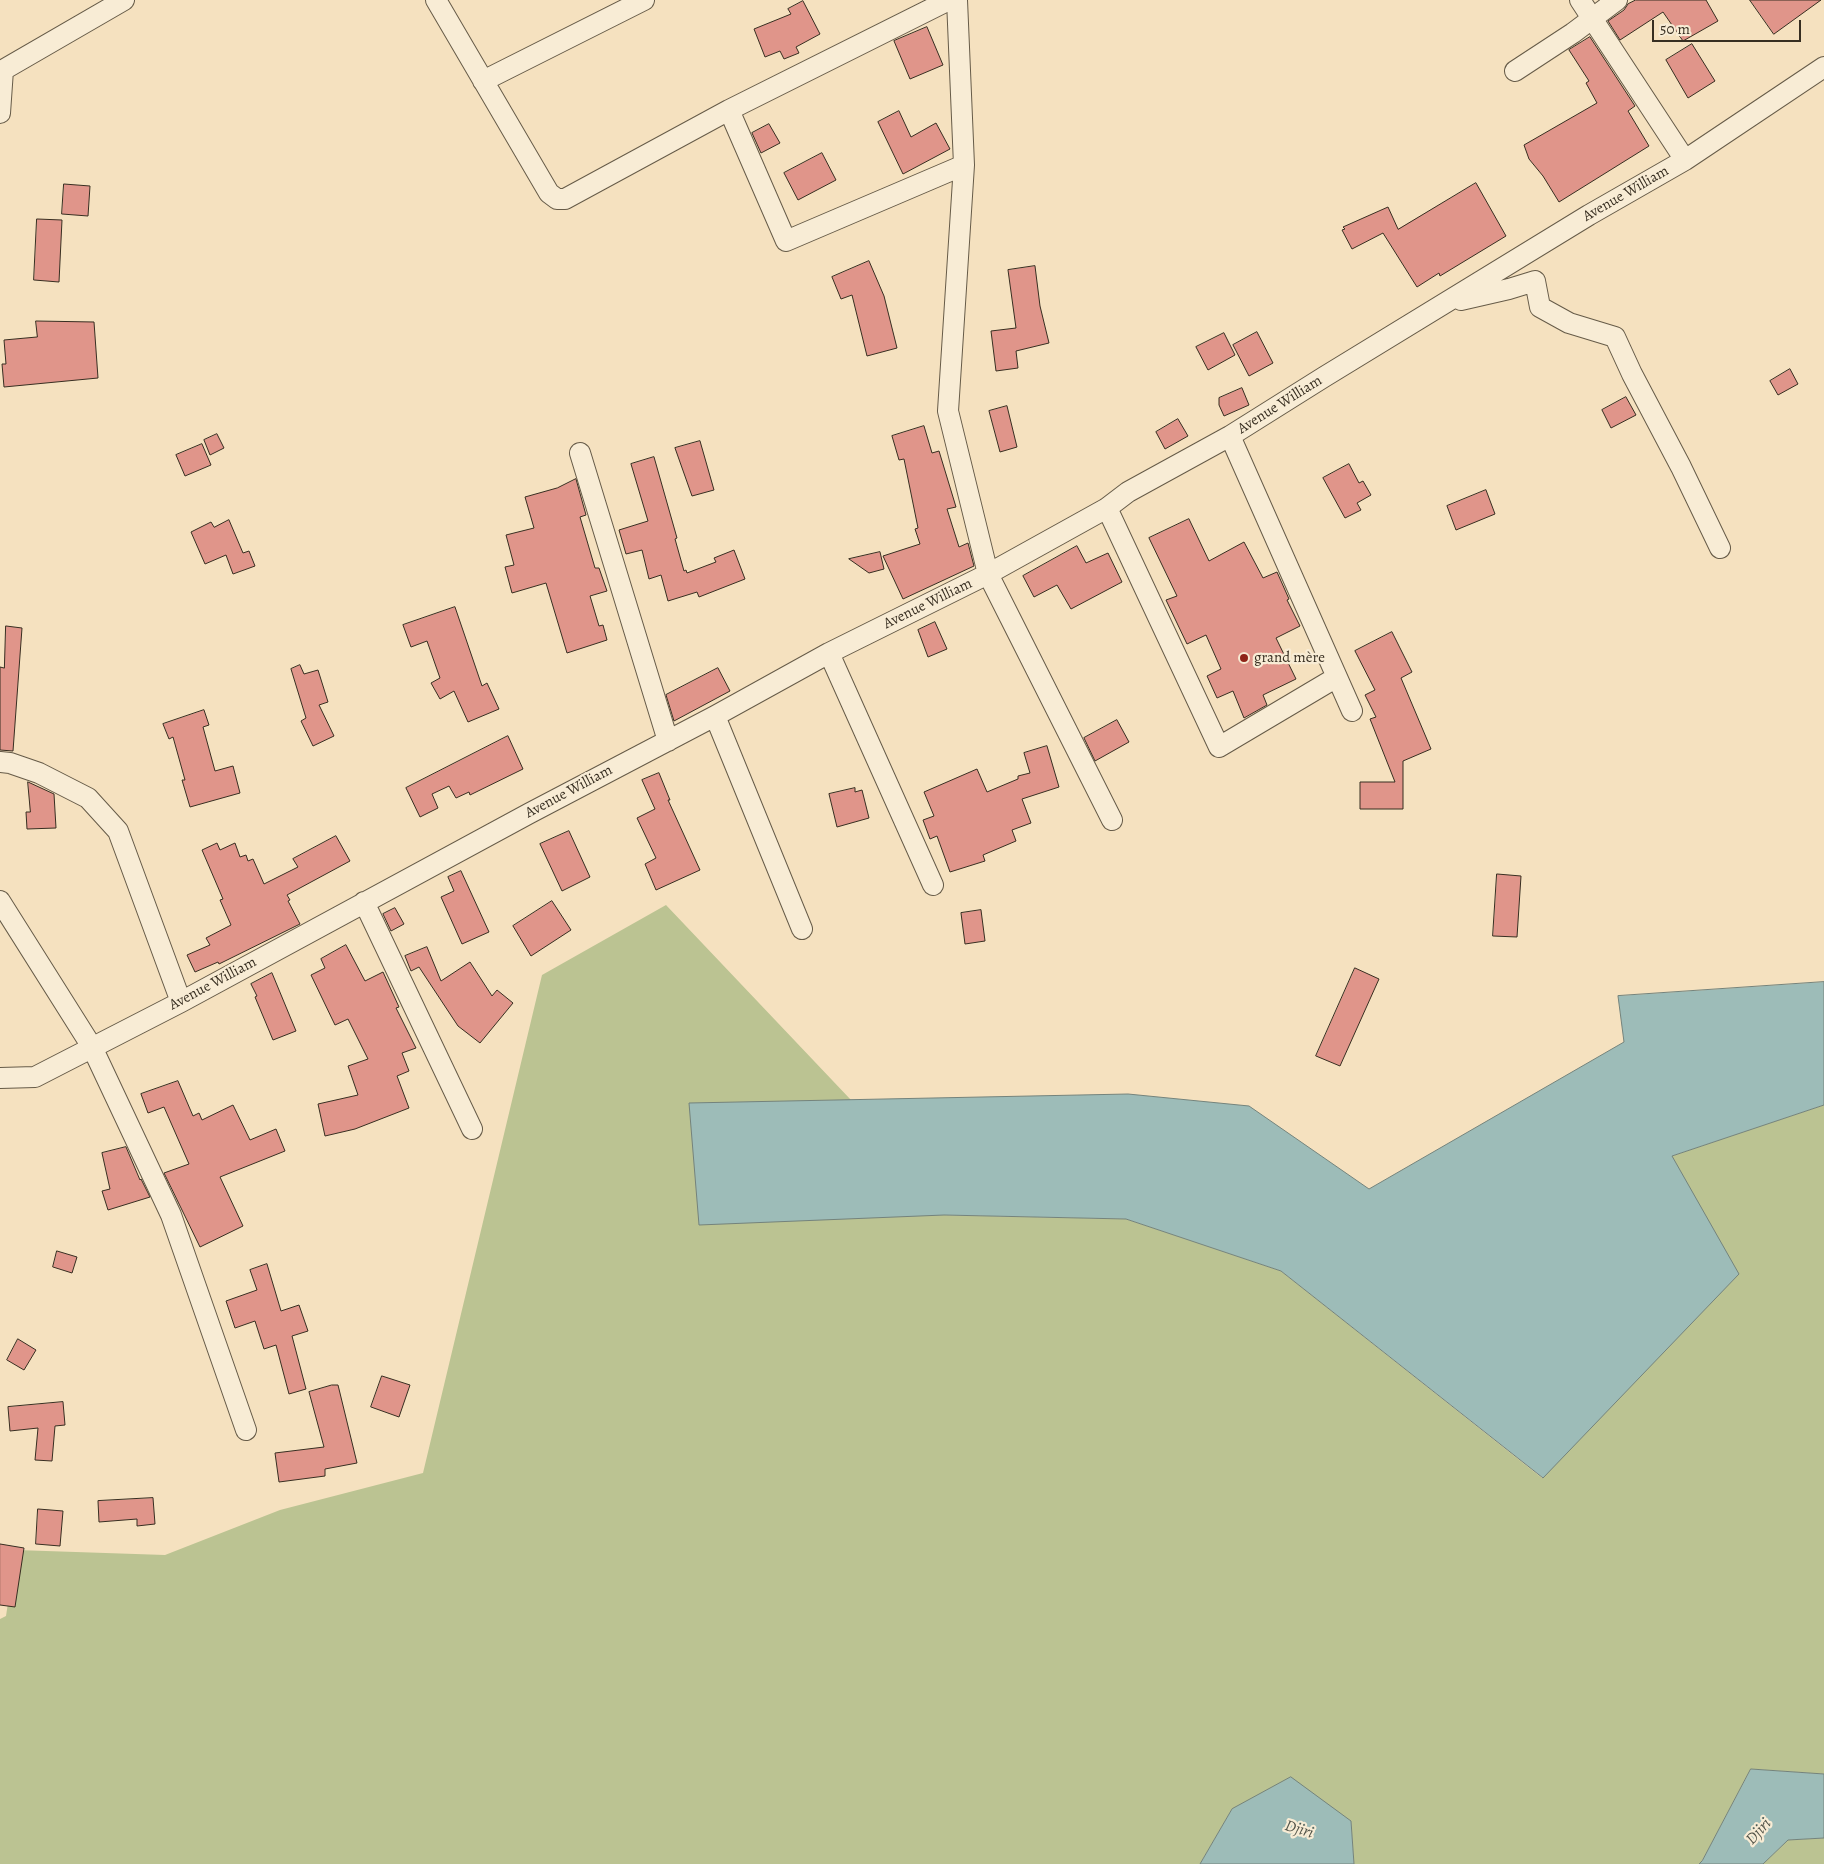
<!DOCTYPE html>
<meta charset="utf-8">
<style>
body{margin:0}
#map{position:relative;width:1824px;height:1864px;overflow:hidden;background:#f5e1bf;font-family:Alegreya,serif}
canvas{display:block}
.scale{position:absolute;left:1652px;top:20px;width:149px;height:22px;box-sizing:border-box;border:2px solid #372e21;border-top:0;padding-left:6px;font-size:15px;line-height:18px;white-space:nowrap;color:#372e21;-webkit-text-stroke:4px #f8ecd5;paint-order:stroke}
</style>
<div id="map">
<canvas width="1824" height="1864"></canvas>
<div class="scale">50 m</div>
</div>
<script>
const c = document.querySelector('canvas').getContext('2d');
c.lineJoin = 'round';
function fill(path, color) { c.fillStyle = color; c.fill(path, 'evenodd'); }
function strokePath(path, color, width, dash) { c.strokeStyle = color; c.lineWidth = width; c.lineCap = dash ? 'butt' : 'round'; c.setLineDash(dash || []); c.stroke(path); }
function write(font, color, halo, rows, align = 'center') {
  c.font = font + ' Alegreya,serif'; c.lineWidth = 4.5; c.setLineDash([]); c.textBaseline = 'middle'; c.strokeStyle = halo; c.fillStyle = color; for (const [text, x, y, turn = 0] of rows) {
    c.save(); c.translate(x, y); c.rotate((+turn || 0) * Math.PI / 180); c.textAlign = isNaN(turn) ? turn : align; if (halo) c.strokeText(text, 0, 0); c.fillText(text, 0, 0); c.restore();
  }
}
fill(new Path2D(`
 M 666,905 L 851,1100 L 689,1104 L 944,1215 L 1126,1219 L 1281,1271 L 1542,1478 L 1672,1156 L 1824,1105 L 1824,1774 L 1751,1769 L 1702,1861 L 1699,1864 L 1354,1864 L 1351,1821 L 1232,1809 L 1200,1864 L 0,1864 L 0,1619 L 6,1616 L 16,1550 L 165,1555 L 280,1510 L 423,1473 L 542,975 Z
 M 1824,1838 L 1824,1864 L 1763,1864 L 1788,1840 Z`), '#bbc392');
const water = new Path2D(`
 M 1824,982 L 1824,1105 L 1672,1156 L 1739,1274 L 1543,1478 L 1281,1271 L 1126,1219 L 944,1215 L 699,1225 L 689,1103 L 1128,1094 L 1249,1106 L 1369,1189 L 1624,1042 L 1618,996 Z
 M 1751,1769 L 1824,1774 L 1824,1838 L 1788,1840 L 1763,1864 L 1699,1864 L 1702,1861 Z
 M 1291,1777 L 1351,1821 L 1354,1864 L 1200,1864 L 1232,1809 Z`);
fill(water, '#9dbcb8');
strokePath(water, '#74837c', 1);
const building = new Path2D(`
 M 1636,0 L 1706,0 L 1718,21 L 1683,41 L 1663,12 L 1620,40 L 1608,21 L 1624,10 L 1628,4 Z
 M 1750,0 L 1821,0 L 1774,34 Z
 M 803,1 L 820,34 L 796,47 L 799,53 L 784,59 L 780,51 L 765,57 L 754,29 L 791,14 L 788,9 Z
 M 927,27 L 943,65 L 910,79 L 894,41 Z
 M 1590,37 L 1635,106 L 1628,111 L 1649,146 L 1559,202 L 1543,176 L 1529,159 L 1524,145 L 1597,103 L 1586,83 L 1589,81 L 1569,50 Z
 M 1692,44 L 1715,81 L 1688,98 L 1666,60 Z
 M 899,111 L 911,137 L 936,123 L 950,149 L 903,174 L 878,122 Z
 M 769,124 L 780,143 L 761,153 L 752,133 Z
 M 822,153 L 836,180 L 798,200 L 784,173 Z
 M 1476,183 L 1506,236 L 1440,276 L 1439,273 L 1417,287 L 1383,233 L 1352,249 L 1342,230 L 1345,229 L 1343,227 L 1388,207 L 1398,229 Z
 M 64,184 L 90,186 L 88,216 L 62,214 Z
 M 37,219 L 62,220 L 59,282 L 34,280 Z
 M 869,261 L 884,296 L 897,348 L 867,356 L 852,295 L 841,299 L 832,277 Z
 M 1035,266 L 1040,306 L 1049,343 L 1016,351 L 1018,368 L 996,371 L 991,331 L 1016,328 L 1008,270 Z
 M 36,321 L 94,322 L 98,378 L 4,387 L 2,364 L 6,364 L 4,340 L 37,337 Z
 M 1257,332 L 1273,363 L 1249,376 L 1233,345 Z
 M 1224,333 L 1235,355 L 1208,370 L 1196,347 Z
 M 1790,369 L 1798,384 L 1778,395 L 1770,381 Z
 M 1242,388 L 1249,405 L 1224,416 L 1219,405 L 1219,398 Z
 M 1626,397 L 1636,415 L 1611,428 L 1602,410 Z
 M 1007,406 L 1017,447 L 1000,452 L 989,411 Z
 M 1178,419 L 1188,436 L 1165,449 L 1156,432 Z
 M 924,426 L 932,453 L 939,451 L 956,507 L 947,509 L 959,547 L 968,543 L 974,566 L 903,599 L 883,556 L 920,544 L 915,529 L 918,528 L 904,459 L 899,460 L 892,436 Z
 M 217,434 L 224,448 L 210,455 L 204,440 Z
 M 700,441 L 714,490 L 692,496 L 675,448 Z
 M 202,444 L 211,465 L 185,476 L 176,455 Z
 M 654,457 L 677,538 L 675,539 L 684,571 L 686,570 L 687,573 L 716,562 L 714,558 L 734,550 L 745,579 L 699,597 L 697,592 L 668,601 L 661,575 L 649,579 L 642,550 L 626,554 L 619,530 L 648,521 L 631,464 Z
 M 1349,464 L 1359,483 L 1363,481 L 1371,495 L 1357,503 L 1361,510 L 1345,518 L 1323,478 Z
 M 576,479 L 586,515 L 580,517 L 595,568 L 599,568 L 607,591 L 590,596 L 599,626 L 603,625 L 607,640 L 567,653 L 546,583 L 512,593 L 505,567 L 514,565 L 506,535 L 534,528 L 525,497 L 557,488 Z
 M 1486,490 L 1495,514 L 1456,530 L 1447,506 Z
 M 1189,519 L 1209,561 L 1244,542 L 1263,578 L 1277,572 L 1289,599 L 1287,600 L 1300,626 L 1276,638 L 1296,679 L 1263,695 L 1267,705 L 1244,718 L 1233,691 L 1217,698 L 1207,676 L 1221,669 L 1206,635 L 1187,644 L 1166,600 L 1177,596 L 1149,538 Z
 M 229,520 L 243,553 L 249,551 L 255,566 L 233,574 L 226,555 L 205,564 L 191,532 L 211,522 L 214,527 Z
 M 1077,546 L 1086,563 L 1108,553 L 1122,582 L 1071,609 L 1057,585 L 1034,597 L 1023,576 Z
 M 880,552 L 884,569 L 869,573 L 849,559 Z
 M 455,607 L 482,686 L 487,683 L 499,709 L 468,722 L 454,691 L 440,699 L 431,683 L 440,678 L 427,641 L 411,647 L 403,625 Z
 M 935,622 L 947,649 L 928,657 L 918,630 Z
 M 6,626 L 22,628 L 13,751 L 0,750 L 0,667 L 4,668 Z
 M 1392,632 L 1412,672 L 1401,678 L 1431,749 L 1403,761 L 1403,809 L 1360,809 L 1360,782 L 1395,782 L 1370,719 L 1376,717 L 1365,695 L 1375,690 L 1355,651 Z
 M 300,665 L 304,674 L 318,670 L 328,702 L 319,705 L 334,736 L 313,746 L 301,721 L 306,718 L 291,669 Z
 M 718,668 L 730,691 L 674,721 L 666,695 Z
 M 204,710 L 209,725 L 203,727 L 215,771 L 233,766 L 240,793 L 190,807 L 182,780 L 185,780 L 173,737 L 169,739 L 163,724 Z
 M 1117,720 L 1129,742 L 1095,761 L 1084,738 Z
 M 508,736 L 523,769 L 470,795 L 469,792 L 456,798 L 449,786 L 432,794 L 438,808 L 420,817 L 406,788 Z
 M 1047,746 L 1059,787 L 1022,799 L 1031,823 L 1012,830 L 1016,841 L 983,855 L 985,861 L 950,872 L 937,836 L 930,839 L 923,820 L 934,816 L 924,792 L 977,769 L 987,792 L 1018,779 L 1018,776 L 1030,773 L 1024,753 Z
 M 659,773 L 670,800 L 668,800 L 700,870 L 656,890 L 645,864 L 656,858 L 637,818 L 655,809 L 642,780 Z
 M 28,782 L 54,794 L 56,828 L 27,829 L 26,812 L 30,812 Z
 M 855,788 L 855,792 L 862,790 L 869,818 L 837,827 L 829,794 Z
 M 569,831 L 590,877 L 562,891 L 540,844 Z
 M 336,836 L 350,861 L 287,895 L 290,900 L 288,901 L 300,924 L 219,964 L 218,962 L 195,972 L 187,955 L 210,945 L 206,938 L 231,925 L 220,900 L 223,899 L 202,850 L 217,843 L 220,850 L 235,843 L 240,857 L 246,855 L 248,861 L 253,859 L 264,884 L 298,867 L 293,859 Z
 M 461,871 L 489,932 L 462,944 L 441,897 L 454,891 L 448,877 Z
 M 1497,874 L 1521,876 L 1517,937 L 1493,936 Z
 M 552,901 L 571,930 L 531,956 L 513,926 Z
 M 395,908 L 404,924 L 391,931 L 383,914 Z
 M 981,910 L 985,941 L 965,944 L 961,913 Z
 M 346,945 L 365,981 L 383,972 L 399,1007 L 396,1008 L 416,1048 L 402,1053 L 409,1071 L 397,1076 L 409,1108 L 355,1129 L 325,1136 L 318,1104 L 358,1095 L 348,1066 L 368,1059 L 348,1019 L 335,1025 L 311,975 L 325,968 L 321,959 Z
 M 427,947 L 441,981 L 470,962 L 492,996 L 497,990 L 513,1003 L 480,1043 L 458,1026 L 419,967 L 411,971 L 405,956 Z
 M 1355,968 L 1379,979 L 1340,1066 L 1316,1056 Z
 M 272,973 L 296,1031 L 273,1040 L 255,997 L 257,996 L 251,984 Z
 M 178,1081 L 193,1116 L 199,1113 L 202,1120 L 233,1105 L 250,1140 L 276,1129 L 285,1151 L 220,1177 L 243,1226 L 200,1247 L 164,1173 L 189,1164 L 164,1107 L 148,1113 L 141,1094 Z
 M 126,1147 L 140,1180 L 141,1179 L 150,1197 L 108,1210 L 102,1191 L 110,1189 L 102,1153 Z
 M 57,1251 L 77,1257 L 72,1273 L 53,1267 Z
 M 267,1264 L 281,1311 L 299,1305 L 308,1331 L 292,1336 L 306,1389 L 289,1394 L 276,1345 L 264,1349 L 255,1321 L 235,1328 L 226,1301 L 257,1290 L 250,1270 Z
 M 18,1339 L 36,1350 L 24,1370 L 7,1360 Z
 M 382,1376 L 410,1385 L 399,1417 L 371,1407 Z
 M 332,1385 L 338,1385 L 357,1463 L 325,1469 L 325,1476 L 279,1482 L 275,1453 L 324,1447 L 309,1392 Z
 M 63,1402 L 65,1425 L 55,1426 L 52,1461 L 35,1460 L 38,1428 L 10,1431 L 8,1407 Z
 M 153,1498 L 155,1524 L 137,1526 L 137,1519 L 99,1522 L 98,1501 Z
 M 38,1509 L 63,1511 L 60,1546 L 36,1544 Z
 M 0,1544 L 24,1548 L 15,1607 L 0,1605 Z`);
fill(building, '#e0958a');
strokePath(building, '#372e21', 1);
const street = new Path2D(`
 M 436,0 L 549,193 L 557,199 L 565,199 L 729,110 L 949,0
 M 957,0 L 964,165 L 948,411 L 988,574 L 1112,820
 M 1580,0 L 1685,160
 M 1515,71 L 1573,33 L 1617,0
 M 483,81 L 644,0
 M 729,110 L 786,241 L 964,165
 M 0,113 L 3,70 L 124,0
 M 1461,300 L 1509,289 L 1535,281 L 1540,307 L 1569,323 L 1615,337 L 1632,374 L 1681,467 L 1720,548
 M 1230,436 L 1352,711
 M 580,453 L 668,741
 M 1107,508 L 1219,747 L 1337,677
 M 829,653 L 933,885
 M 715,716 L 802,929
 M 0,762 L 10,763 L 39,773 L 88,798 L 118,831 L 181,1002
 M 0,901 L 92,1047 L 171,1215 L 246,1430
 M 364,902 L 472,1129
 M 0,1078 L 35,1077 L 181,1002 L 530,813 L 715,716 L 829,653 L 988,574 L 1107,508 L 1128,492 L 1230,436 L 1324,377 L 1589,215 L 1685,160 L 1824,67`);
strokePath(street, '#665b48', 22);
strokePath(street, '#f8ecd5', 20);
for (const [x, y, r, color] of [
 [1244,658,5,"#8f2418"]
]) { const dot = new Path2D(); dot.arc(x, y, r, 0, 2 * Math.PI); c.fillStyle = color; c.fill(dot); strokePath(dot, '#f8ecd5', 2); }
write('15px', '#372e21', '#f8ecd5', [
 ["Avenue William",1626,194,-30],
 ["Avenue William",1280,405,-32],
 ["Avenue William",928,604,-26],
 ["Avenue William",569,792,-28],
 ["Avenue William",213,984,-28]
]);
write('15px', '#372e21', '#f8ecd5', [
 ["grand mère",1254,658]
], 'left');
write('italic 16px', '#505247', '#f8ecd5', [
 ["Djiri",1299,1830,17],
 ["Djiri",1759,1832,-48]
]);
</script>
